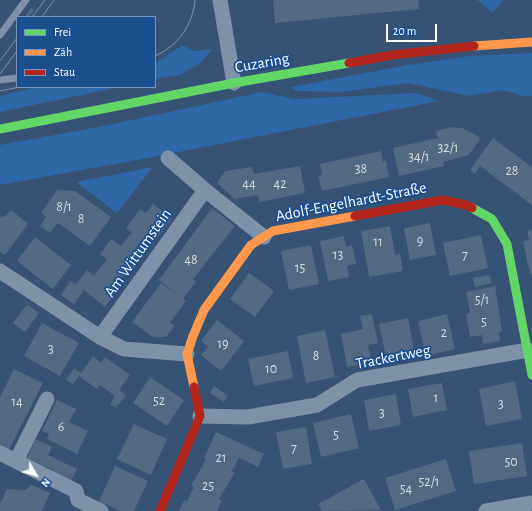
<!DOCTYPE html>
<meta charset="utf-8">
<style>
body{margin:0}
#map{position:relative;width:532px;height:511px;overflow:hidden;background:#365274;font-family:"Alegreya Sans",sans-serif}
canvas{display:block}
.legend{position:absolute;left:16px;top:16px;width:140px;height:72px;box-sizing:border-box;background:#1b4f8f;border:1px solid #7695bc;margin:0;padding:5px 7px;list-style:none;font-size:12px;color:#fff}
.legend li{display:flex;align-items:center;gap:8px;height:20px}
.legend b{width:20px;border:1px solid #7695bc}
.north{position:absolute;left:16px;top:455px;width:40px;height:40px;-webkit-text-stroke:3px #1b4f8f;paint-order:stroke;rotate:128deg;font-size:11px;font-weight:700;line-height:16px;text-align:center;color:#fff}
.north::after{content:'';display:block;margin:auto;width:14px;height:18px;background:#fff;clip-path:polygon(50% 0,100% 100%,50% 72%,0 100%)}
.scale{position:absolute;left:386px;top:24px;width:51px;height:18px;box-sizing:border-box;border:2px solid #fff;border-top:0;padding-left:5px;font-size:12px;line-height:14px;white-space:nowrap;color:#fff;-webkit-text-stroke:3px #1b4f8f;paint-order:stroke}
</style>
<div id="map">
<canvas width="532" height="511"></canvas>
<ul class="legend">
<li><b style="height:5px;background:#63d668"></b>Frei</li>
<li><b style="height:5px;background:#ff974d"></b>Zäh</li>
<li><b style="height:5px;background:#b3261e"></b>Stau</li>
</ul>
<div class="north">N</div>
<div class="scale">20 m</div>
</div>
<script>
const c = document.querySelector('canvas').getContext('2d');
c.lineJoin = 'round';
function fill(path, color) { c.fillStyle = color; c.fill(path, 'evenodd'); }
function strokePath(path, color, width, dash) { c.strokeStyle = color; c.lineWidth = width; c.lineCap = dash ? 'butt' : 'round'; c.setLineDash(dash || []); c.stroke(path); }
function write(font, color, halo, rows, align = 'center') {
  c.font = font + ' "Alegreya Sans",sans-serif'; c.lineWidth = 3.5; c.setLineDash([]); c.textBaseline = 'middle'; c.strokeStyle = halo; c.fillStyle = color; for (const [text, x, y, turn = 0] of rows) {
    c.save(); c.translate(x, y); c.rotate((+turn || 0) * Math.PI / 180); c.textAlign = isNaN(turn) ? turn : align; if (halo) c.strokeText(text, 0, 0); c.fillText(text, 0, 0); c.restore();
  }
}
fill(new Path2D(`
 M 477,0 L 503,0 L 493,13 Z
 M 183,45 L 193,51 L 212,49 L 202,62 L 181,75 L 155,79 L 155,63 Z
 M 532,53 L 532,96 L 523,96 L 503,90 L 469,96 L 408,83 L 341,92 L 296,91 L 291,87 L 408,65 L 470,56 Z
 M 38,87 L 120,87 L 0,112 L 0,96 Z
 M 262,92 L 294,99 L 417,93 L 439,101 L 148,158 L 0,185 L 0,145 L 104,126 Z
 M 153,167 L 117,213 L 76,182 Z`), '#2f66a5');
fill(new Path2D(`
 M 273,0 L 418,0 L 419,9 L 275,23 Z
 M 31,8 L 34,10 L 28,17 L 25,17 Z
 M 452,127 L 462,128 L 481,138 L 469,155 L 443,162 L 444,166 L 399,176 L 393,148 L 438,138 L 436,131 Z
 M 493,138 L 532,167 L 532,205 L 480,166 L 475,174 L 470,170 Z
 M 381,151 L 383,162 L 386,161 L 389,177 L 322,191 L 318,176 L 322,175 L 320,164 Z
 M 300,166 L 305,193 L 259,202 L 258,195 L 234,199 L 217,183 L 225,171 L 252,167 L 254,174 Z
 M 57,190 L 75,191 L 111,217 L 90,246 L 58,223 L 50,233 L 40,226 L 46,217 L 41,213 Z
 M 153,204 L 172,218 L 128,276 L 125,273 L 113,289 L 116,292 L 105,307 L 84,290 L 74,304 L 61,295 L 70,281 L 76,284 L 87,270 L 94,276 L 107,259 L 100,254 L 111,239 L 121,246 L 132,232 L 126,228 L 140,209 L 146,213 Z
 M 212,208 L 235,226 L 193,279 L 196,282 L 183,298 L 186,301 L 170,323 L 175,325 L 166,337 L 153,337 L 132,322 L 161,283 L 178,295 L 159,280 Z
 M 11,210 L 28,224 L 5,255 L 0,252 L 0,217 L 5,216 Z
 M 430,223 L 436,255 L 410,260 L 404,228 Z
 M 390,226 L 395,255 L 400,254 L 403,271 L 369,277 L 361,231 Z
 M 532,230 L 532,274 L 530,275 L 523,241 L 529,240 L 527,231 Z
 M 481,235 L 488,268 L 450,276 L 443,243 Z
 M 344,236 L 346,247 L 352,245 L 356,264 L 347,266 L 349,277 L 328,281 L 320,241 Z
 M 35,237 L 71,265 L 53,289 L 17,261 Z
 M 311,245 L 319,284 L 289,290 L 281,251 Z
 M 249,273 L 274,291 L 255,317 L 230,299 Z
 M 490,275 L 491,283 L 475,287 L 473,278 Z
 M 495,286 L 502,331 L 499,332 L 500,341 L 483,344 L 482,335 L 470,337 L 466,314 L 470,313 L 466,292 Z
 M 27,304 L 39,313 L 25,332 L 13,323 Z
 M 372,314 L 378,343 L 368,345 L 372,362 L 347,367 L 341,334 L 363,329 L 360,316 Z
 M 447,314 L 455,349 L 426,356 L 418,321 Z
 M 408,318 L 415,356 L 387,362 L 379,324 Z
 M 217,320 L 244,341 L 221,371 L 201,355 L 208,347 L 201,341 Z
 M 42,323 L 79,343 L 60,376 L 24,356 Z
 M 325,330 L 335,377 L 306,383 L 297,336 Z
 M 288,351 L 293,378 L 254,386 L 248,359 Z
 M 93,356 L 101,363 L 105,357 L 130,375 L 119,390 L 126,395 L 116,408 L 110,404 L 115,396 L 100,385 L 97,389 L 79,376 L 73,384 L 66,380 L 74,368 L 81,373 Z
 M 14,369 L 43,383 L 9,450 L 0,446 L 0,397 Z
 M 150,377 L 184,400 L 167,426 L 133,403 Z
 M 515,381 L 522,419 L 486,426 L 479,389 Z
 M 442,383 L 447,410 L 413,417 L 408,389 Z
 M 214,386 L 228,396 L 224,402 L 210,393 Z
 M 396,394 L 401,425 L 369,431 L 364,400 Z
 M 57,400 L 76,409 L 69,422 L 88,431 L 77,454 L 47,439 L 49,434 L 42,431 Z
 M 351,414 L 359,448 L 321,457 L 313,423 Z
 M 134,424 L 167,439 L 151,475 L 117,459 Z
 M 306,427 L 312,464 L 283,469 L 276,432 Z
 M 216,432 L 264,454 L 258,467 L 239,458 L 232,471 L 235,472 L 219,499 L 222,500 L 217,511 L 179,511 L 184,500 L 187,501 L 194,487 L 191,486 L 206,459 L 204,458 Z
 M 36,439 L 52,447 L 48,455 L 77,469 L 69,485 L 50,476 L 53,470 L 27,458 Z
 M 522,443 L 527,476 L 474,484 L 469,451 Z
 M 446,459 L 456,491 L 395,510 L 385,478 Z
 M 115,466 L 148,481 L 134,511 L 121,511 L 99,501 Z
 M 364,479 L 381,510 L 322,511 L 318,504 Z
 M 32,485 L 50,493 L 42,511 L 0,511 L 0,504 L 7,489 L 25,490 Z`), '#526984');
strokePath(new Path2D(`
 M 0,35 L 26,0
 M 0,80 L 17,78`), '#7d92a8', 7);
strokePath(new Path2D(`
 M 220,0 L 234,83
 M 168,158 L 205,190
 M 0,271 L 100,337 L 124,349 L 187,354
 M 100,337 L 205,190 L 264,237
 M 200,416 L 248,417 L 317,405 L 357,380 L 528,350
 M 0,453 L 76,491 L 78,500 L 101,511
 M 16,461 L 47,399
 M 486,511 L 532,503`), '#7d92a8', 15);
strokePath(new Path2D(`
 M 0,129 L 234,83 L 349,63
 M 472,208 L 492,219 L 507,244 L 532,375`), '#63d668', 9);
strokePath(new Path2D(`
 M 474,46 L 532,42
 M 194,387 L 187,354 L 193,336 L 204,310 L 251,245 L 273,231 L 355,216`), '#ff974d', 9);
strokePath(new Path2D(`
 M 349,63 L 392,55 L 474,46
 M 355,216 L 443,200 L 466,205 L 472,208
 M 160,511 L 200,416 L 194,387`), '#b3261e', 9);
strokePath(new Path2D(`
 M 32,17 L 45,0
 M 42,17 L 54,0
 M 155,56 C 178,46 193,25 195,0
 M 0,61 L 17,38
 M 0,74 L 17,51
 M 0,91 L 20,87`), '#7e92a7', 1);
write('14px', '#d4dae0', null, [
 ["32/1",448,148],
 ["34/1",419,157],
 ["38",361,169],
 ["28",512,171],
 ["44",249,184],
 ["42",280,184],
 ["8/1",64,207],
 ["8",81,219],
 ["9",420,241],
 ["11",378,242],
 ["13",338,255],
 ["7",465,255],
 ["48",191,260],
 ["15",300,268],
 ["5/1",482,300],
 ["5",484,322],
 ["2",444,333],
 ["19",223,344],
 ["3",51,349],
 ["8",316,356],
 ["10",271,369],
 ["1",436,398],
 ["52",159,401],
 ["14",17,402],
 ["3",501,404],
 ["3",382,413],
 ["6",61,427],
 ["5",336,435],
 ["7",294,448],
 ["21",221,458],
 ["50",511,462],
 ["52/1",429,482],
 ["25",208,486],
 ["54",406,489]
]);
write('16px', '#fff', '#1b4f8f', [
 ["Cuzaring",262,63,-10],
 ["Adolf-Engelhardt-Straße",351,202,-11],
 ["Am Wittumstein",138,253,-55],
 ["Trackertweg",393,357,-11]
]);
</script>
